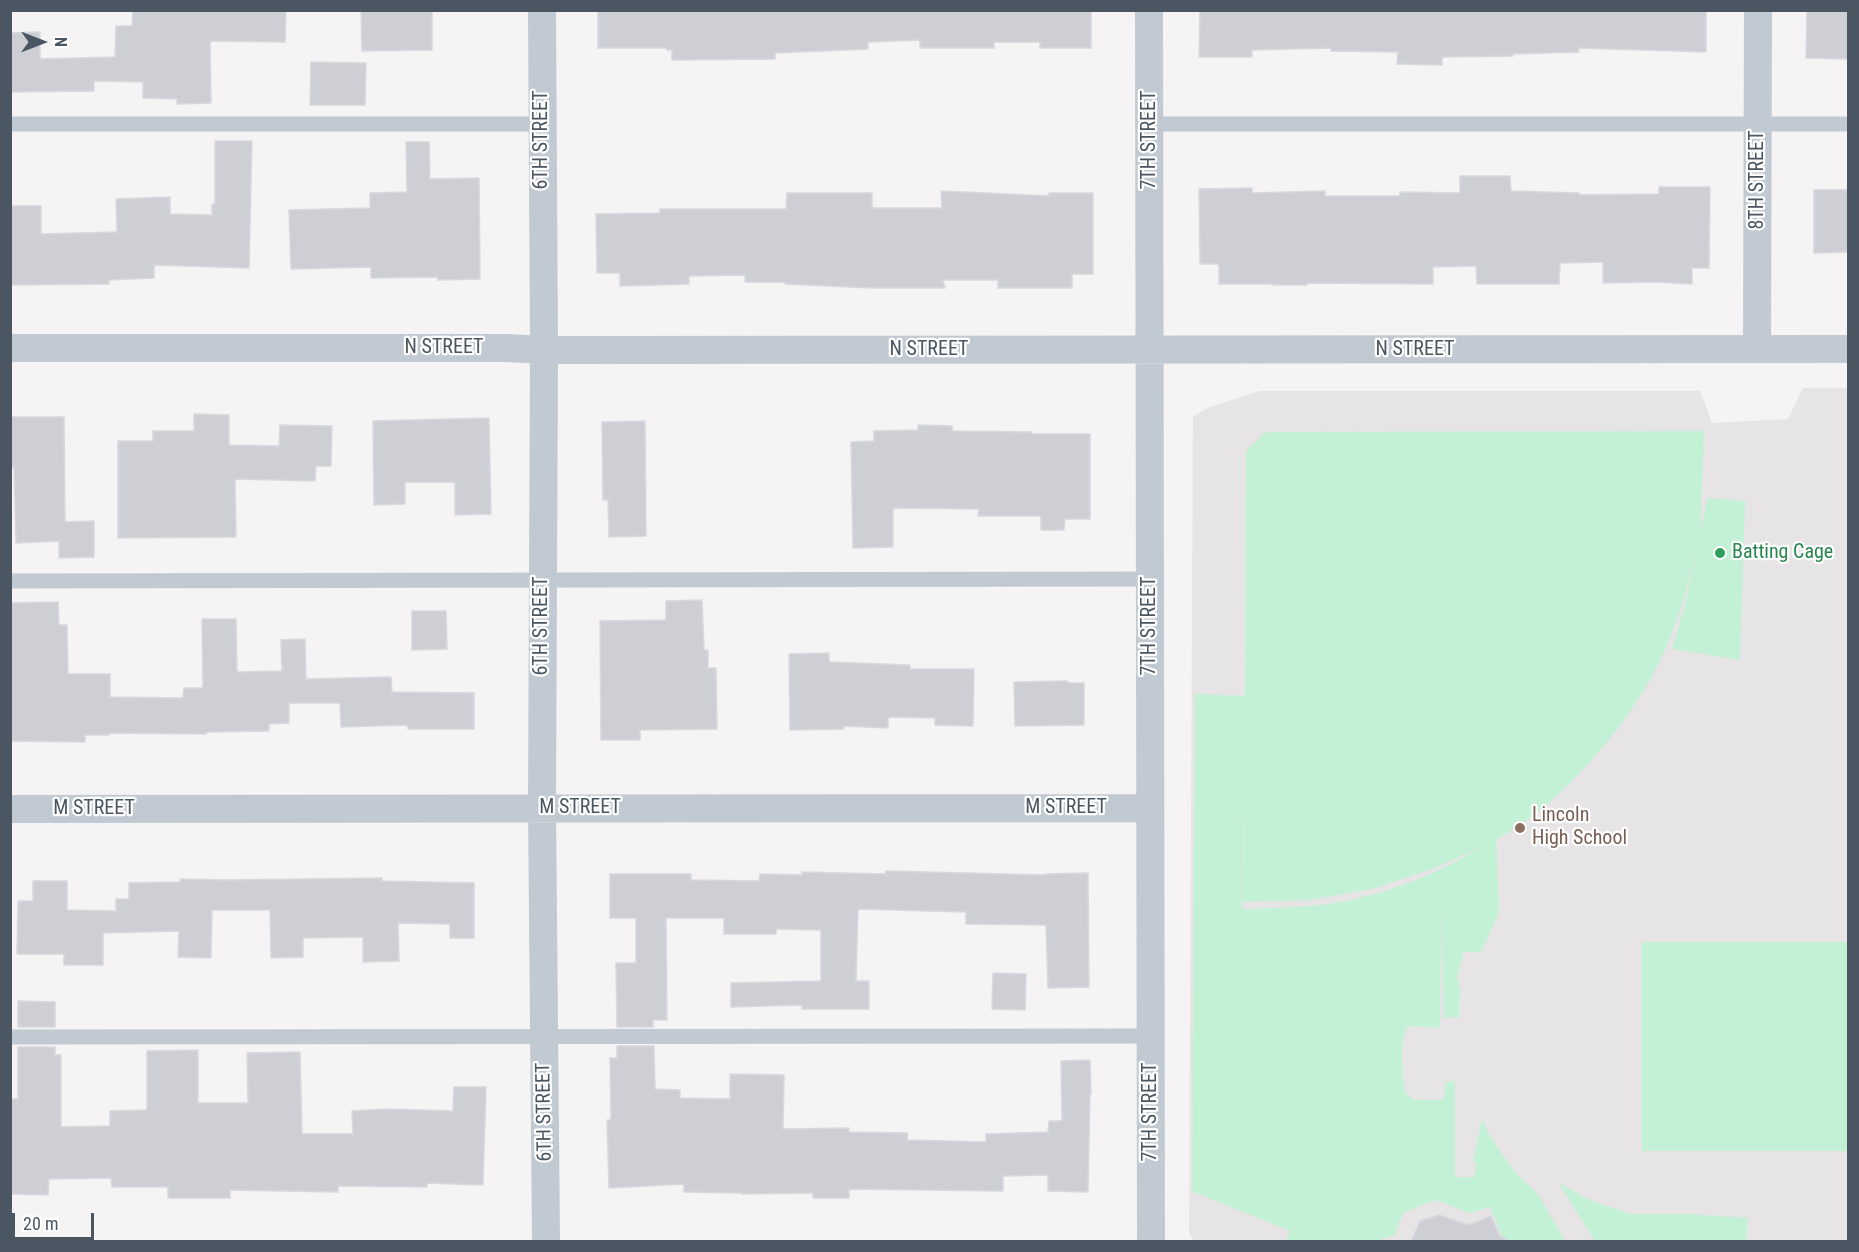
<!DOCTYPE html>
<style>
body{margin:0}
#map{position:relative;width:1859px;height:1252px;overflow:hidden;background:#f5f3f3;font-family:"Roboto Condensed",sans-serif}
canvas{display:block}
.frame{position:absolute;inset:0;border:12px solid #4a5661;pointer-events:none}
.north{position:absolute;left:12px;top:12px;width:60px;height:60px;-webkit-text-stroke:4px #fff;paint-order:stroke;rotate:90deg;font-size:16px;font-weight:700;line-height:24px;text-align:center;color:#4a5661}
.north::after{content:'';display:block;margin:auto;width:21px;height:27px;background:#4a5661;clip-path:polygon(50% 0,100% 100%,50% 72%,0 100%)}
.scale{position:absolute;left:12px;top:1213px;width:82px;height:27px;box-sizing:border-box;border:3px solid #4a5661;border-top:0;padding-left:8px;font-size:18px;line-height:21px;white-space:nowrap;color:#4a5661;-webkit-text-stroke:4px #fff;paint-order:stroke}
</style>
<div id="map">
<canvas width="1859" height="1252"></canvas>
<div class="frame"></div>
<div class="north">N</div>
<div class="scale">20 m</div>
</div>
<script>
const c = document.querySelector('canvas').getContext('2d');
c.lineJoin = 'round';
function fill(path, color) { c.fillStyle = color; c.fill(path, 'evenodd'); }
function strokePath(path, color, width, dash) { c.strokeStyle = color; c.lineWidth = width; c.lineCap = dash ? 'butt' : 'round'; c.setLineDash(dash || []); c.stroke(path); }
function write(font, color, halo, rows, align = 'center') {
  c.font = font + ' "Roboto Condensed",sans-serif'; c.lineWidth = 4.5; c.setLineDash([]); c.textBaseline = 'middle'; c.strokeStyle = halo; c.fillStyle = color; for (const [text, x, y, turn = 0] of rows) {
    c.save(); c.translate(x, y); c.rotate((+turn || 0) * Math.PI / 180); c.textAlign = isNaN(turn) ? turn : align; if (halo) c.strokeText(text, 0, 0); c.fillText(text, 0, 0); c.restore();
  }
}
fill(new Path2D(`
 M 1803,388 L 1848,388 L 1848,1241 L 1194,1242 L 1189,1233 L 1193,416 L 1210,407 L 1260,391 L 1700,391 L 1712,423 L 1788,419 Z`), '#e6e4e5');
fill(new Path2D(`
 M 1704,431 L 1700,531 L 1708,498 L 1745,501 L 1740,660 L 1672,649 L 1685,605 L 1698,543 C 1689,580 1680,617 1664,652 C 1639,707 1592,766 1545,806 C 1531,819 1512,829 1496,840 L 1499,912 L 1481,952 L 1463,952 L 1457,978 L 1460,990 L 1459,1017 L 1444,1018 L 1442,901 L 1440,1028 L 1408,1026 C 1398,1044 1403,1071 1405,1092 L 1413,1100 L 1443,1100 L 1446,1082 L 1455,1081 L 1455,1177 L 1474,1177 L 1476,1163 L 1473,1162 L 1482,1119 L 1491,1138 L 1506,1160 L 1517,1174 L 1537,1193 L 1565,1241 L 1504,1241 L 1490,1207 L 1469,1213 L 1436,1200 L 1404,1212 L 1394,1235 L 1377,1241 L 1286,1241 L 1290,1231 L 1192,1191 L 1195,694 L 1245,696 L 1246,451 L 1266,432 ZM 1244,781 L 1243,902 L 1308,900 L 1372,889 L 1432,869 L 1479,848 C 1439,874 1381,896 1334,903 C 1303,908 1272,908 1242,909 Z
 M 1642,942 L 1848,942 L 1848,1151 L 1642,1151 Z
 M 1559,1183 L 1589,1200 L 1631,1214 L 1690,1214 L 1748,1218 L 1746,1241 L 1595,1241 Z`), '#c3f1d5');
const building = new Path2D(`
 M 133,10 L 286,10 L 285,42 L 210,41 L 211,103 L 177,104 L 177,99 L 143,98 L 143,82 L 94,81 L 94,91 L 10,92 L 10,33 L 40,32 L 40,59 L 115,57 L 116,26 L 132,26 Z
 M 361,10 L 432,10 L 432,50 L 362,51 Z
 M 598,10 L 1091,10 L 1091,48 L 1040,48 L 1040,42 L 994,42 L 994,48 L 920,48 L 920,40 L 868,42 L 868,49 L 775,53 L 775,59 L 672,60 L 672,50 L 667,50 L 667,48 L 598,48 Z
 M 1200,10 L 1706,10 L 1706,52 L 1578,48 L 1579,52 L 1513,54 L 1513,56 L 1442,57 L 1442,65 L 1397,64 L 1398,52 L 1331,51 L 1331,48 L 1252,50 L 1252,57 L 1199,57 Z
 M 1807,10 L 1848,10 L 1848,59 L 1806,58 Z
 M 311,62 L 366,63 L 365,105 L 310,105 Z
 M 215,141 L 252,141 L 249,268 L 154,265 L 154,278 L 109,280 L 109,284 L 10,285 L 10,206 L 41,206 L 41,234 L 117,232 L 116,199 L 170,197 L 170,214 L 212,215 L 212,204 L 215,204 Z
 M 406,142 L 429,142 L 430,179 L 479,178 L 480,279 L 438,280 L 438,277 L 371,278 L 371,267 L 291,269 L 289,210 L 370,208 L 370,193 L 407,192 Z
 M 1460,176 L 1510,176 L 1511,191 L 1579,193 L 1579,195 L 1659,194 L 1659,187 L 1710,187 L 1709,268 L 1692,268 L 1692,284 L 1657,282 L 1603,283 L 1603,262 L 1560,263 L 1559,284 L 1477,284 L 1476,266 L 1433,267 L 1433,284 L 1307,283 L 1307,285 L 1272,285 L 1272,284 L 1219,284 L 1219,264 L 1200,264 L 1199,189 L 1252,188 L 1252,193 L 1325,191 L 1325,196 L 1400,196 L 1400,192 L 1460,193 Z
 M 1814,190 L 1848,190 L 1848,252 L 1814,253 Z
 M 941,191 L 1049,196 L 1049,193 L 1093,193 L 1093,274 L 1072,274 L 1072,288 L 998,288 L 998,280 L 943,280 L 945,288 L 872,288 L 785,284 L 785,282 L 745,282 L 745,275 L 689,276 L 689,284 L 620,286 L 620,273 L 597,273 L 596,214 L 660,213 L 660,209 L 786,209 L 787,193 L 872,193 L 872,208 L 942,208 Z
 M 194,414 L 229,415 L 229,445 L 279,446 L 280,425 L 332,426 L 331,466 L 316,466 L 315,481 L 235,479 L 236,537 L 118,538 L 118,441 L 153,441 L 153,431 L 194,431 Z
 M 10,417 L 64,417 L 65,522 L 94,521 L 94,557 L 59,558 L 59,541 L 16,543 L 14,467 L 10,467 Z
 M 489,418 L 491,514 L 455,515 L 455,482 L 405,482 L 405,504 L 374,505 L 373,421 Z
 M 645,421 L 646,536 L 609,537 L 608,500 L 603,500 L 602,422 Z
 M 918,425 L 952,426 L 952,431 L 1032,432 L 1032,434 L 1090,434 L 1090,519 L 1065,519 L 1064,530 L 1041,530 L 1041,516 L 978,516 L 979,509 L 893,508 L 893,547 L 853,548 L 851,442 L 874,441 L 874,431 L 918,430 Z
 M 702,600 L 704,650 L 708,650 L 708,668 L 716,668 L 717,729 L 640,730 L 640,740 L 601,740 L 600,621 L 666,620 L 666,601 Z
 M 58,602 L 59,625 L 67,625 L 68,674 L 110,674 L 110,697 L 183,698 L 184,688 L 203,688 L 202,619 L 236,619 L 237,672 L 282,671 L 281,640 L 305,639 L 306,679 L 391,677 L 392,692 L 474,693 L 474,729 L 408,729 L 408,725 L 341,727 L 340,703 L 289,703 L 289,723 L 269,724 L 269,731 L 207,732 L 206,734 L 109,733 L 109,735 L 85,735 L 85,742 L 10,741 L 10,603 Z
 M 412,611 L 446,611 L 447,649 L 412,650 Z
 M 829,653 L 829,662 L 910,665 L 910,669 L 974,669 L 973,726 L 935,725 L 935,718 L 888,717 L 888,728 L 844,726 L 844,729 L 790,730 L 789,654 Z
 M 1068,681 L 1068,683 L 1084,683 L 1084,725 L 1015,726 L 1014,682 Z
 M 886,871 L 1045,875 L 1045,874 L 1088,873 L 1089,987 L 1048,988 L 1046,925 L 966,924 L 966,912 L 858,909 L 856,981 L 869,981 L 869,1009 L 802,1009 L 802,1005 L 731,1007 L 731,983 L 821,981 L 821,930 L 776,929 L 776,934 L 724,934 L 724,918 L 666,918 L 667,1020 L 653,1020 L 653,1027 L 617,1027 L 616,963 L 636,963 L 636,918 L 610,918 L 610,874 L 691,874 L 691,880 L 759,881 L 760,874 L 802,875 L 802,872 L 886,874 Z
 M 382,878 L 382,881 L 474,883 L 474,938 L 450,938 L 450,924 L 398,923 L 399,961 L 363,962 L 363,937 L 303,938 L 303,957 L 271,958 L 270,910 L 212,910 L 211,958 L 178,957 L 179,931 L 103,933 L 103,965 L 64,965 L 64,954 L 17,954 L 18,901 L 33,901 L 33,881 L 67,881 L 67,910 L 116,911 L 116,899 L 129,899 L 129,883 L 180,882 L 180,879 L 227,880 Z
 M 993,973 L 1026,974 L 1025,1010 L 992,1009 Z
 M 18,1001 L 55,1002 L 55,1027 L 18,1027 Z
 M 617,1046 L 654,1046 L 655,1089 L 680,1090 L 680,1098 L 730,1099 L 730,1074 L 784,1075 L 783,1129 L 849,1128 L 849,1132 L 908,1133 L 907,1140 L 986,1142 L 986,1134 L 1048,1132 L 1049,1121 L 1062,1121 L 1061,1061 L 1090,1060 L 1091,1094 L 1090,1094 L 1088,1192 L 1048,1191 L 1048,1175 L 1003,1176 L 1003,1191 L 849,1189 L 849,1198 L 813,1198 L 813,1193 L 742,1194 L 742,1193 L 684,1192 L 684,1184 L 609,1188 L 607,1120 L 611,1120 L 610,1058 L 617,1058 Z
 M 18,1047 L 55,1047 L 55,1055 L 61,1055 L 61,1127 L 110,1126 L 110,1111 L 147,1110 L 147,1051 L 198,1050 L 198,1103 L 248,1103 L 247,1053 L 300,1052 L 302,1134 L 353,1134 L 352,1111 L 389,1109 L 453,1111 L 454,1087 L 486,1087 L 483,1185 L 427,1183 L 427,1187 L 338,1186 L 338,1192 L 230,1190 L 230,1198 L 168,1198 L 168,1187 L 112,1187 L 111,1178 L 49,1179 L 48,1195 L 10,1194 L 10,1099 L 18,1099 Z
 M 1439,1215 L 1468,1225 L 1491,1216 L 1500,1236 L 1506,1239 L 1505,1242 L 1411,1242 L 1420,1221 Z`);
fill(building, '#cdcfd5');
strokePath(building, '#d7d9de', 1.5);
strokePath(new Path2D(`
 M 10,124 L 542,124
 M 1149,124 L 1848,124
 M 10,581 L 1150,579
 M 10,1037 L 1150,1036`), '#c1cad2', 15);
strokePath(new Path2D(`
 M 542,10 L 544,350 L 542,808 L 546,1242
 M 1149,10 L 1151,1242
 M 10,348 L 506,348 L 544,350 L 1848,349
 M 1757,349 L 1758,10
 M 10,809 L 1150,808`), '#c1cad2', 28);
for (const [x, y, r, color] of [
 [1720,553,6,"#2e9e5b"],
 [1520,828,6,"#8d6e63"]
]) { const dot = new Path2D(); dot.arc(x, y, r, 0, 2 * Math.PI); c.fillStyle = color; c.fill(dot); strokePath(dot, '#fff', 2); }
write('20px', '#4a5661', '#fff', [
 ["6TH STREET",542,140,-90],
 ["7TH STREET",1150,140,-90],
 ["8TH STREET",1758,180,-90],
 ["N STREET",444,348],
 ["N STREET",929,350],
 ["N STREET",1415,350],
 ["6TH STREET",542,626,-90],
 ["7TH STREET",1150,626,-90],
 ["M STREET",580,808],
 ["M STREET",1066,808],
 ["M STREET",94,809],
 ["6TH STREET",545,1112,-91],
 ["7TH STREET",1151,1112,-90]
]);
write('20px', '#27864d', '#fff', [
 ["Batting Cage",1732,553]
], 'left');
write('20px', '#785e54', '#fff', [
 ["Lincoln",1532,816],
 ["High School",1532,839]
], 'left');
</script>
